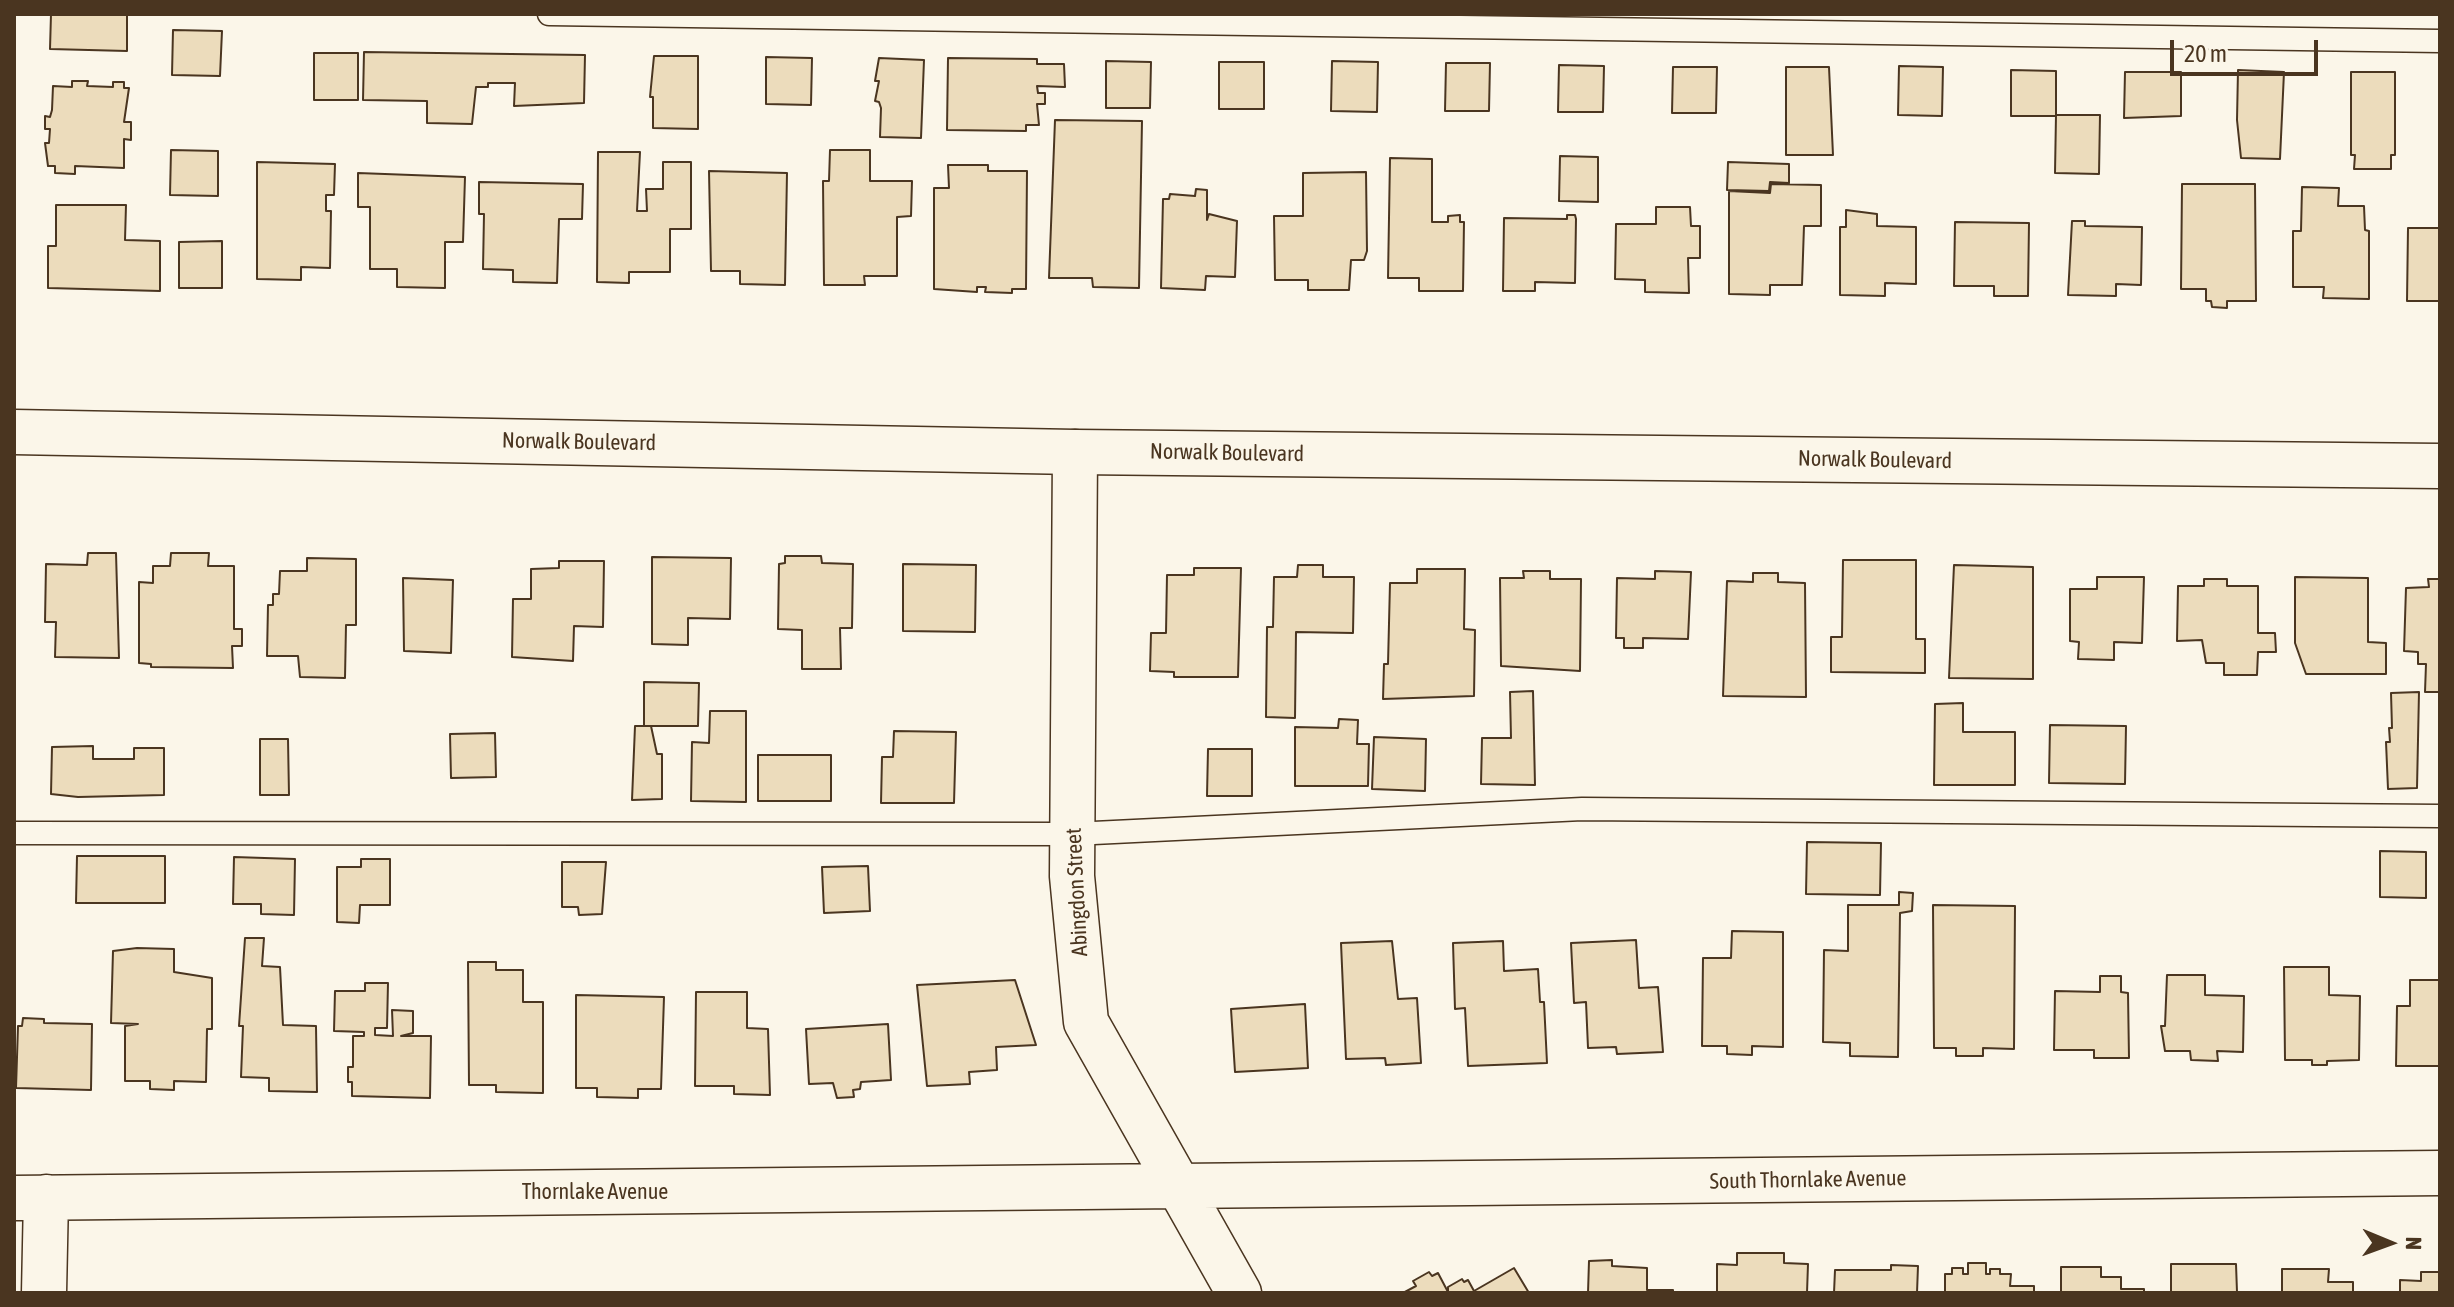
<!DOCTYPE html>
<style>
body{margin:0}
#map{position:relative;width:2454px;height:1307px;overflow:hidden;background:#fbf6e9;font-family:"Asap Condensed",sans-serif}
canvas{display:block}
.frame{position:absolute;inset:0;border:16px solid #4a3520;pointer-events:none}
.north{position:absolute;left:2350px;top:1203px;width:80px;height:80px;-webkit-text-stroke:6px #fbf6e9;paint-order:stroke;rotate:91deg;font-size:22px;font-weight:700;line-height:32px;text-align:center;color:#4a3520}
.north::after{content:'';display:block;margin:auto;width:28px;height:36px;background:#4a3520;clip-path:polygon(50% 0,100% 100%,50% 72%,0 100%)}
.scale{position:absolute;left:2170px;top:40px;width:148px;height:36px;box-sizing:border-box;border:4px solid #4a3520;border-top:0;padding-left:10px;font-size:24px;line-height:28px;white-space:nowrap;color:#4a3520;-webkit-text-stroke:6px #fbf6e9;paint-order:stroke}
</style>
<div id="map">
<canvas width="2454" height="1307"></canvas>
<div class="frame"></div>
<div class="north">N</div>
<div class="scale">20 m</div>
</div>
<script>
const c = document.querySelector('canvas').getContext('2d');
c.lineJoin = 'round';
function fill(path, color) { c.fillStyle = color; c.fill(path, 'evenodd'); }
function strokePath(path, color, width, dash) { c.strokeStyle = color; c.lineWidth = width; c.lineCap = dash ? 'butt' : 'round'; c.setLineDash(dash || []); c.stroke(path); }
function write(font, color, halo, rows, align = 'center') {
  c.font = font + ' "Asap Condensed",sans-serif'; c.lineWidth = 6; c.setLineDash([]); c.textBaseline = 'middle'; c.strokeStyle = halo; c.fillStyle = color; for (const [text, x, y, turn = 0] of rows) {
    c.save(); c.translate(x, y); c.rotate((+turn || 0) * Math.PI / 180); c.textAlign = isNaN(turn) ? turn : align; if (halo) c.strokeText(text, 0, 0); c.fillText(text, 0, 0); c.restore();
  }
}
const building = new Path2D(`
 M 51,14 L 127,14 L 127,51 L 50,49 Z
 M 173,30 L 222,31 L 220,76 L 172,75 Z
 M 364,52 L 585,55 L 584,103 L 514,106 L 515,83 L 488,83 L 488,87 L 476,87 L 472,124 L 427,123 L 427,101 L 363,100 Z
 M 314,53 L 358,53 L 358,100 L 314,100 Z
 M 654,56 L 698,56 L 698,129 L 653,128 L 653,97 L 650,97 Z
 M 766,57 L 812,58 L 811,105 L 766,104 Z
 M 879,58 L 924,60 L 921,138 L 880,137 L 881,108 L 879,102 L 875,101 L 879,81 L 875,81 Z
 M 948,58 L 1037,59 L 1037,64 L 1064,64 L 1065,87 L 1037,86 L 1038,93 L 1045,93 L 1045,104 L 1037,104 L 1039,125 L 1026,125 L 1026,131 L 947,130 Z
 M 1106,61 L 1151,62 L 1150,108 L 1106,108 Z
 M 1332,61 L 1378,62 L 1377,112 L 1331,111 Z
 M 1219,62 L 1264,62 L 1264,109 L 1219,109 Z
 M 1446,63 L 1490,63 L 1489,111 L 1445,111 Z
 M 1559,65 L 1604,66 L 1603,112 L 1558,112 Z
 M 1899,66 L 1943,67 L 1942,116 L 1898,115 Z
 M 1673,67 L 1717,67 L 1716,113 L 1672,113 Z
 M 1786,67 L 1829,67 L 1833,155 L 1786,155 Z
 M 2011,70 L 2056,71 L 2056,116 L 2011,116 Z
 M 2238,70 L 2284,72 L 2280,159 L 2241,158 L 2237,120 Z
 M 2125,72 L 2181,72 L 2181,116 L 2124,118 Z
 M 2351,72 L 2395,72 L 2395,155 L 2391,155 L 2391,169 L 2354,169 L 2355,155 L 2351,155 Z
 M 72,81 L 88,81 L 87,86 L 113,87 L 113,82 L 124,82 L 124,88 L 129,88 L 124,122 L 131,122 L 131,140 L 124,139 L 124,168 L 75,166 L 75,174 L 55,173 L 55,166 L 48,166 L 45,143 L 49,143 L 50,129 L 45,129 L 45,116 L 50,117 L 52,110 L 53,86 L 72,87 Z
 M 2056,115 L 2100,115 L 2099,174 L 2055,173 Z
 M 1055,120 L 1142,121 L 1139,288 L 1093,287 L 1092,278 L 1049,278 Z
 M 171,150 L 218,151 L 218,196 L 170,195 Z
 M 830,150 L 870,150 L 870,181 L 912,181 L 911,216 L 897,217 L 897,276 L 864,276 L 865,285 L 824,285 L 823,181 L 829,181 Z
 M 598,152 L 640,152 L 637,211 L 647,211 L 646,189 L 663,189 L 663,162 L 691,162 L 691,229 L 670,229 L 670,272 L 629,272 L 629,283 L 597,282 Z
 M 1560,156 L 1598,157 L 1598,202 L 1559,201 Z
 M 1390,158 L 1432,159 L 1432,222 L 1448,222 L 1448,216 L 1460,215 L 1460,222 L 1464,222 L 1463,291 L 1419,291 L 1419,278 L 1388,278 Z
 M 257,162 L 335,164 L 334,195 L 326,195 L 326,211 L 331,211 L 330,268 L 301,267 L 301,280 L 257,279 Z
 M 1728,162 L 1789,164 L 1789,183 L 1770,182 L 1769,191 L 1727,190 Z
 M 948,165 L 988,165 L 988,171 L 1027,171 L 1026,289 L 1012,289 L 1012,293 L 985,292 L 986,287 L 977,287 L 977,292 L 934,289 L 934,188 L 949,188 Z
 M 709,171 L 787,173 L 785,285 L 740,284 L 740,271 L 711,271 Z
 M 1366,172 L 1367,251 L 1364,260 L 1351,260 L 1349,290 L 1308,290 L 1308,280 L 1275,280 L 1274,216 L 1303,216 L 1303,173 Z
 M 358,173 L 465,177 L 463,242 L 445,242 L 445,288 L 397,287 L 397,269 L 370,269 L 370,207 L 358,207 Z
 M 479,182 L 583,184 L 582,219 L 559,219 L 557,283 L 513,282 L 513,270 L 483,269 L 484,214 L 479,214 Z
 M 1771,184 L 1821,185 L 1821,226 L 1804,226 L 1802,285 L 1770,285 L 1770,295 L 1729,294 L 1729,191 L 1770,193 Z
 M 2182,184 L 2255,184 L 2256,301 L 2227,301 L 2227,308 L 2212,307 L 2211,301 L 2206,301 L 2206,289 L 2181,289 Z
 M 2302,187 L 2339,188 L 2338,206 L 2364,206 L 2365,230 L 2369,231 L 2369,299 L 2323,298 L 2324,287 L 2293,287 L 2293,231 L 2301,231 Z
 M 1196,189 L 1207,190 L 1207,220 L 1209,214 L 1237,221 L 1235,277 L 1206,276 L 1205,290 L 1161,288 L 1163,199 L 1169,199 L 1170,194 L 1195,196 Z
 M 56,205 L 126,205 L 125,240 L 160,241 L 160,291 L 48,288 L 48,246 L 56,246 Z
 M 1656,207 L 1690,207 L 1691,226 L 1700,226 L 1700,258 L 1688,258 L 1689,293 L 1645,292 L 1645,280 L 1615,279 L 1616,224 L 1656,224 Z
 M 1846,210 L 1877,214 L 1877,226 L 1916,227 L 1916,284 L 1885,283 L 1885,296 L 1840,295 L 1840,227 L 1846,227 Z
 M 1567,215 L 1575,215 L 1576,219 L 1575,283 L 1535,282 L 1535,291 L 1503,291 L 1504,218 L 1567,219 Z
 M 2072,221 L 2085,221 L 2085,226 L 2142,227 L 2141,285 L 2116,284 L 2116,296 L 2068,295 Z
 M 1955,222 L 2029,223 L 2028,296 L 1994,296 L 1994,286 L 1954,286 Z
 M 2408,228 L 2440,228 L 2440,301 L 2407,301 Z
 M 222,241 L 222,288 L 179,288 L 179,242 Z
 M 88,553 L 116,553 L 119,658 L 55,657 L 56,622 L 45,622 L 46,564 L 87,565 Z
 M 171,553 L 209,553 L 208,566 L 234,566 L 234,629 L 242,629 L 242,646 L 232,646 L 233,668 L 151,667 L 151,664 L 139,663 L 139,582 L 153,583 L 153,566 L 170,566 Z
 M 785,556 L 821,556 L 822,563 L 853,564 L 852,628 L 840,628 L 841,669 L 802,669 L 802,630 L 778,629 L 779,564 L 785,563 Z
 M 652,557 L 731,558 L 730,619 L 688,618 L 688,645 L 652,644 Z
 M 307,558 L 356,559 L 356,625 L 346,625 L 345,678 L 300,677 L 298,656 L 267,656 L 268,605 L 273,605 L 273,594 L 279,594 L 280,571 L 307,571 Z
 M 1843,560 L 1916,560 L 1916,639 L 1925,639 L 1925,673 L 1831,672 L 1831,637 L 1842,637 Z
 M 559,561 L 604,561 L 603,627 L 574,626 L 573,661 L 512,657 L 513,599 L 531,599 L 531,569 L 559,568 Z
 M 903,564 L 976,565 L 975,632 L 903,631 Z
 M 1298,565 L 1323,565 L 1323,577 L 1354,577 L 1353,633 L 1296,632 L 1295,718 L 1266,717 L 1267,627 L 1273,627 L 1274,577 L 1297,577 Z
 M 1954,565 L 2033,567 L 2033,679 L 1949,678 Z
 M 1194,568 L 1241,568 L 1238,677 L 1174,677 L 1174,672 L 1150,671 L 1151,633 L 1166,633 L 1167,575 L 1194,575 Z
 M 1417,569 L 1465,569 L 1464,629 L 1475,630 L 1474,696 L 1383,699 L 1384,664 L 1388,664 L 1390,583 L 1417,583 Z
 M 1523,571 L 1550,571 L 1550,579 L 1581,579 L 1580,671 L 1501,666 L 1500,578 L 1524,578 Z
 M 1655,571 L 1691,572 L 1688,639 L 1643,638 L 1643,648 L 1624,648 L 1624,638 L 1616,638 L 1617,578 L 1655,579 Z
 M 1753,573 L 1778,573 L 1778,582 L 1805,583 L 1806,697 L 1723,696 L 1727,581 L 1753,582 Z
 M 2097,577 L 2144,577 L 2142,643 L 2114,642 L 2114,660 L 2078,659 L 2079,642 L 2070,641 L 2070,589 L 2097,589 Z
 M 2295,577 L 2368,578 L 2368,642 L 2386,643 L 2386,674 L 2306,674 L 2295,643 Z
 M 403,578 L 453,580 L 451,653 L 404,651 Z
 M 2204,579 L 2227,579 L 2227,586 L 2258,586 L 2258,633 L 2275,633 L 2276,652 L 2258,652 L 2257,675 L 2224,675 L 2224,663 L 2206,663 L 2202,640 L 2177,641 L 2178,586 L 2204,586 Z
 M 2428,579 L 2440,579 L 2440,692 L 2425,692 L 2426,664 L 2418,664 L 2418,652 L 2404,651 L 2406,588 L 2429,587 Z
 M 644,682 L 699,683 L 698,726 L 644,726 Z
 M 1533,691 L 1535,785 L 1481,784 L 1482,738 L 1511,738 L 1510,692 Z
 M 2419,692 L 2417,788 L 2388,789 L 2386,742 L 2390,742 L 2389,728 L 2392,728 L 2391,693 Z
 M 1963,703 L 1963,732 L 2015,732 L 2015,785 L 1934,785 L 1935,704 Z
 M 710,711 L 746,711 L 746,802 L 691,801 L 692,742 L 709,743 Z
 M 1339,719 L 1358,720 L 1357,744 L 1369,744 L 1368,786 L 1295,786 L 1295,727 L 1338,728 Z
 M 2050,725 L 2126,726 L 2125,784 L 2049,783 Z
 M 635,726 L 651,726 L 657,754 L 662,754 L 662,799 L 632,800 Z
 M 894,731 L 956,732 L 954,803 L 881,803 L 882,757 L 893,757 Z
 M 495,733 L 496,777 L 451,778 L 450,734 Z
 M 1374,737 L 1426,739 L 1425,791 L 1372,789 Z
 M 260,739 L 288,739 L 289,795 L 260,795 Z
 M 93,746 L 93,759 L 134,759 L 134,748 L 164,748 L 164,795 L 78,797 L 51,794 L 52,747 Z
 M 1208,749 L 1252,749 L 1252,796 L 1207,796 Z
 M 758,755 L 831,755 L 831,801 L 758,801 Z
 M 1807,842 L 1881,843 L 1880,895 L 1806,894 Z
 M 2380,851 L 2426,852 L 2426,898 L 2380,897 Z
 M 77,856 L 165,856 L 165,903 L 76,903 Z
 M 234,857 L 295,859 L 294,915 L 261,914 L 261,904 L 233,904 Z
 M 361,859 L 390,859 L 390,905 L 360,905 L 359,923 L 337,922 L 337,867 L 361,867 Z
 M 562,862 L 606,862 L 602,914 L 579,915 L 578,907 L 562,907 Z
 M 868,866 L 870,911 L 824,913 L 822,867 Z
 M 1899,892 L 1913,893 L 1912,911 L 1900,913 L 1898,1057 L 1850,1056 L 1850,1043 L 1823,1042 L 1824,950 L 1848,951 L 1848,905 L 1899,905 Z
 M 1933,905 L 2015,906 L 2014,1049 L 1983,1048 L 1983,1056 L 1956,1056 L 1956,1048 L 1934,1048 Z
 M 1732,931 L 1783,932 L 1783,1047 L 1752,1046 L 1752,1055 L 1727,1054 L 1727,1046 L 1702,1046 L 1703,958 L 1731,958 Z
 M 245,938 L 264,938 L 262,966 L 280,967 L 283,1025 L 316,1026 L 317,1092 L 269,1091 L 269,1078 L 241,1077 L 243,1026 L 239,1026 Z
 M 1636,940 L 1639,988 L 1658,987 L 1663,1052 L 1617,1054 L 1616,1047 L 1588,1048 L 1586,1002 L 1574,1003 L 1571,943 Z
 M 1392,941 L 1398,999 L 1417,998 L 1421,1063 L 1386,1065 L 1385,1058 L 1346,1059 L 1341,943 Z
 M 1503,941 L 1504,971 L 1538,969 L 1540,1002 L 1544,1002 L 1547,1063 L 1468,1066 L 1465,1008 L 1455,1009 L 1453,943 Z
 M 137,948 L 174,949 L 174,972 L 212,978 L 212,1029 L 207,1029 L 206,1082 L 174,1081 L 174,1090 L 150,1089 L 150,1081 L 125,1081 L 125,1026 L 138,1024 L 111,1023 L 113,951 Z
 M 468,962 L 496,962 L 496,970 L 523,970 L 523,1002 L 543,1002 L 543,1093 L 496,1092 L 496,1085 L 469,1085 Z
 M 2284,967 L 2329,967 L 2329,995 L 2360,996 L 2359,1060 L 2327,1061 L 2327,1065 L 2312,1065 L 2312,1060 L 2285,1060 Z
 M 2167,975 L 2205,975 L 2205,995 L 2244,996 L 2243,1052 L 2217,1051 L 2218,1061 L 2191,1060 L 2190,1051 L 2165,1051 L 2161,1026 L 2165,1026 Z
 M 2100,976 L 2121,976 L 2121,992 L 2128,993 L 2129,1058 L 2094,1058 L 2094,1050 L 2054,1050 L 2055,991 L 2100,992 Z
 M 1015,980 L 1036,1045 L 996,1047 L 997,1070 L 969,1072 L 970,1084 L 927,1086 L 917,985 Z
 M 2410,980 L 2440,980 L 2440,1066 L 2396,1066 L 2397,1006 L 2410,1006 Z
 M 365,983 L 388,983 L 387,1028 L 375,1028 L 375,1035 L 393,1036 L 392,1010 L 413,1011 L 413,1033 L 401,1036 L 431,1036 L 430,1098 L 352,1096 L 352,1082 L 348,1082 L 348,1067 L 353,1067 L 353,1036 L 364,1036 L 364,1032 L 334,1031 L 335,991 L 365,991 Z
 M 696,992 L 747,992 L 747,1028 L 768,1029 L 770,1095 L 734,1094 L 734,1086 L 695,1086 Z
 M 576,995 L 664,997 L 661,1089 L 638,1089 L 638,1098 L 597,1097 L 597,1088 L 576,1088 Z
 M 1305,1004 L 1308,1068 L 1235,1072 L 1231,1009 Z
 M 23,1018 L 44,1019 L 44,1023 L 92,1024 L 91,1090 L 16,1088 L 18,1026 L 22,1026 Z
 M 888,1024 L 891,1080 L 861,1082 L 860,1089 L 853,1090 L 854,1097 L 837,1098 L 833,1083 L 809,1084 L 806,1029 Z
 M 1737,1253 L 1784,1253 L 1784,1263 L 1808,1264 L 1807,1293 L 1717,1293 L 1717,1264 L 1737,1265 Z
 M 1612,1260 L 1612,1266 L 1647,1268 L 1647,1290 L 1673,1290 L 1673,1293 L 1588,1293 L 1589,1261 Z
 M 1968,1263 L 1986,1263 L 1986,1274 L 1990,1274 L 1990,1269 L 2000,1269 L 2000,1274 L 2011,1274 L 2010,1286 L 2034,1286 L 2034,1293 L 1945,1293 L 1945,1274 L 1952,1274 L 1952,1268 L 1963,1268 L 1963,1274 L 1968,1274 Z
 M 2171,1264 L 2236,1264 L 2237,1292 L 2261,1293 L 2171,1293 Z
 M 1891,1265 L 1918,1266 L 1917,1293 L 1834,1293 L 1835,1270 L 1891,1270 Z
 M 2061,1267 L 2101,1267 L 2101,1277 L 2121,1277 L 2121,1289 L 2144,1289 L 2144,1293 L 2061,1293 Z
 M 1514,1268 L 1529,1293 L 1403,1293 L 1416,1286 L 1413,1281 L 1429,1272 L 1432,1276 L 1438,1273 L 1448,1292 L 1448,1287 L 1462,1279 L 1464,1282 L 1468,1280 L 1474,1291 Z
 M 2282,1269 L 2329,1269 L 2328,1282 L 2353,1282 L 2353,1293 L 2282,1293 Z
 M 2421,1272 L 2440,1272 L 2440,1293 L 2400,1293 L 2400,1280 L 2421,1281 Z`);
fill(building, '#ecdcbc');
strokePath(building, '#4a3520', 2);
const lane = new Path2D(`
 M 549,14 L 2440,41
 M 14,833 L 1073,834 L 1582,809 L 2440,816`);
const street = new Path2D(`
 M 1075,452 L 1072,876 L 1086,1022 L 1239,1293
 M 14,1198 L 2440,1173
 M 44,1293 L 46,1197`);
const secondary = new Path2D(`
 M 14,432 L 1075,452 L 2440,466`);
strokePath(lane, '#4a3520', 25);
strokePath(street, '#4a3520', 47);
strokePath(secondary, '#4a3520', 47);
strokePath(lane, '#fbf6e9', 22);
strokePath(street, '#fbf6e9', 44);
strokePath(secondary, '#fbf6e9', 44);
write('22px', '#4a3520', '#fbf6e9', [
 ["Norwalk Boulevard",579,442,1],
 ["Norwalk Boulevard",1227,453,1],
 ["Norwalk Boulevard",1875,460,1],
 ["Abingdon Street",1077,892,-93],
 ["South Thornlake Avenue",1808,1180,-1],
 ["Thornlake Avenue",595,1192]
]);
</script>
